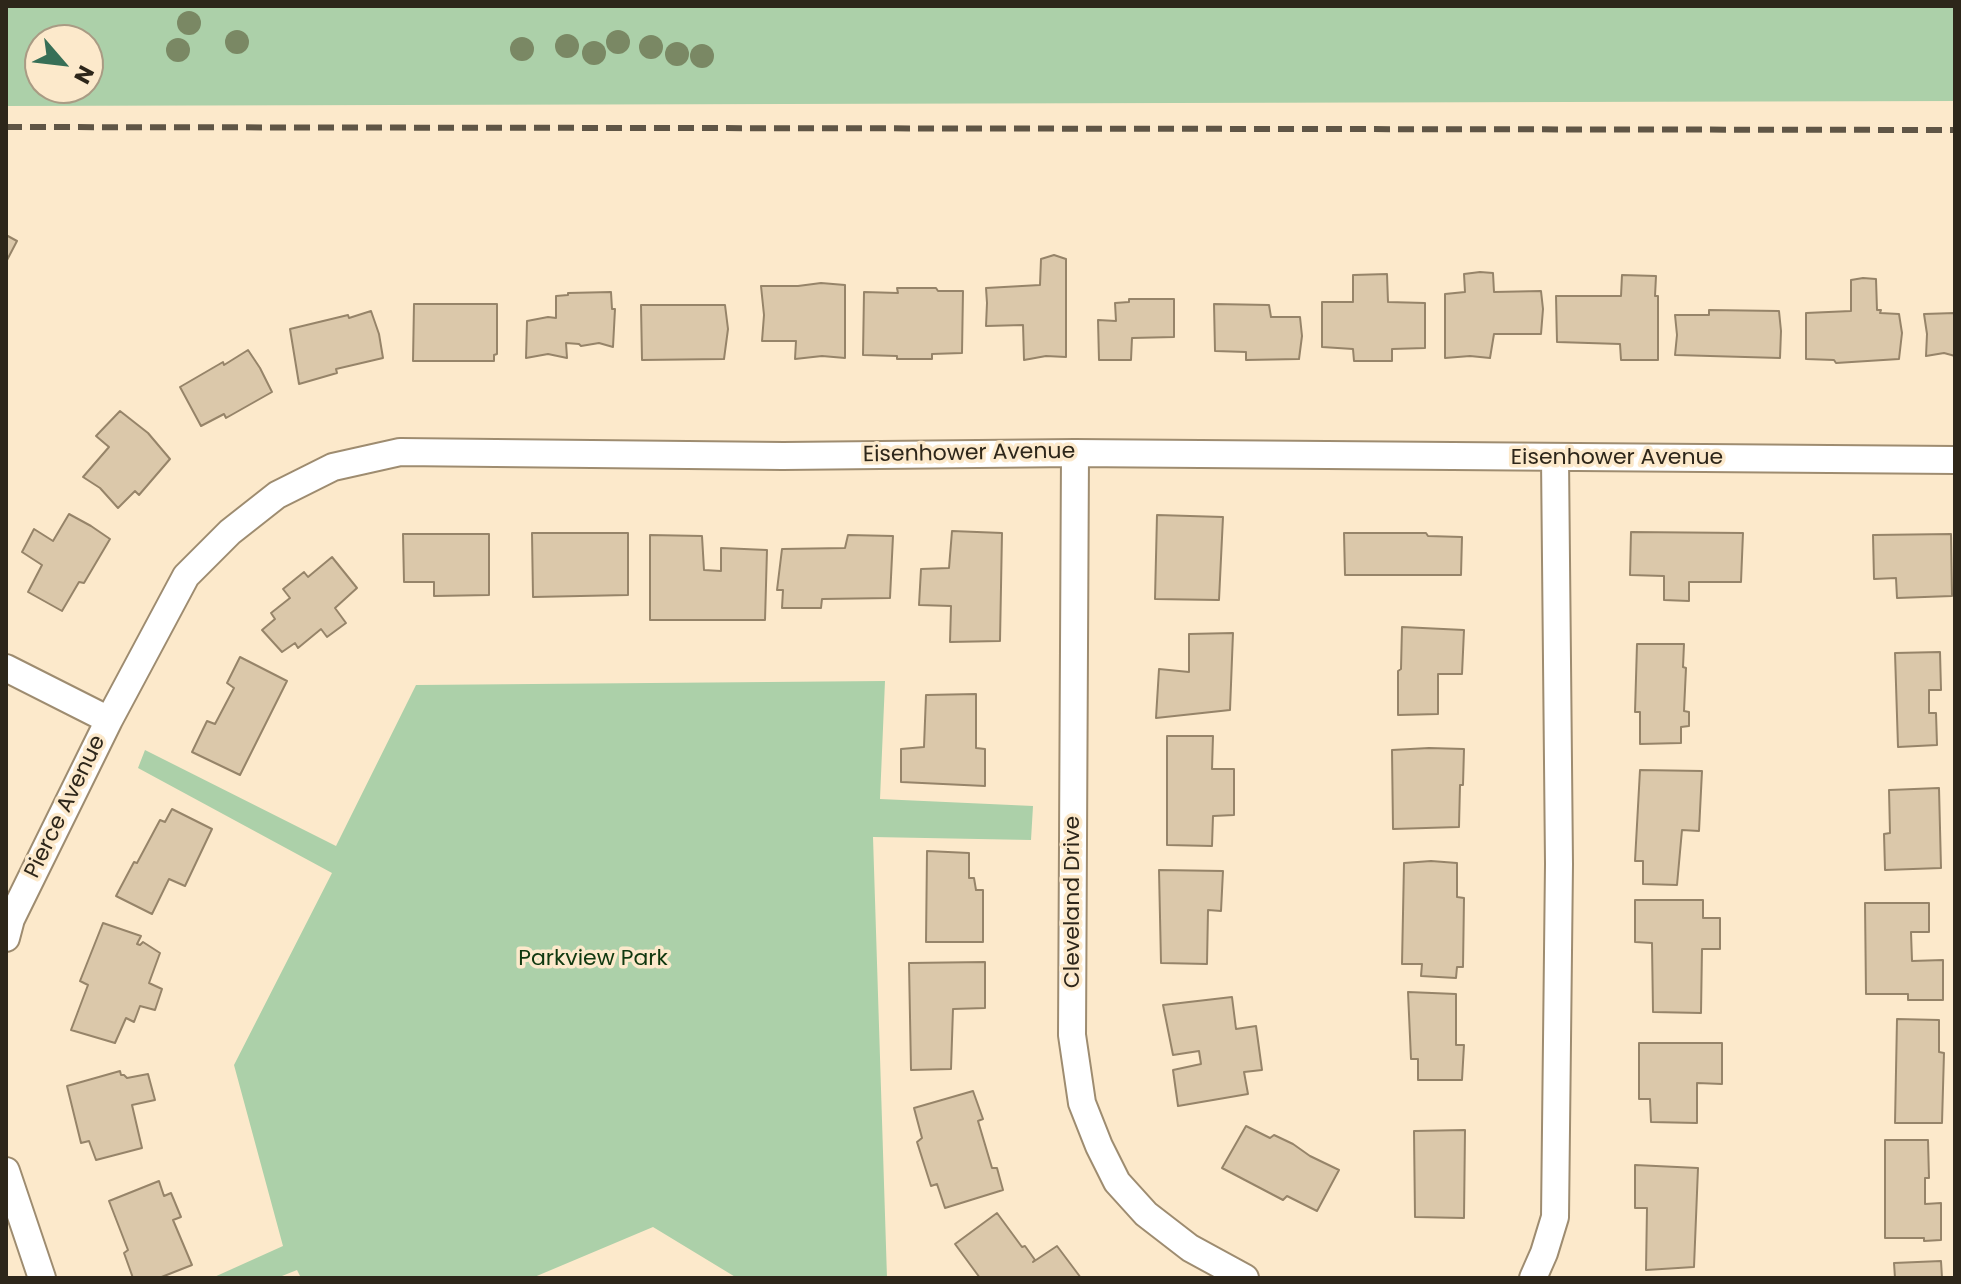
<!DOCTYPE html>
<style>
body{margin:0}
#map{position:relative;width:1961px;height:1284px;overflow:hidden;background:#fce9cb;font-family:Poppins,sans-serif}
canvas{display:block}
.frame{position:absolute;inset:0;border:8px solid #2d261a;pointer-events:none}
.north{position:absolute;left:24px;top:24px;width:80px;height:80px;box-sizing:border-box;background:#fce9cb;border:2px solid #a99b84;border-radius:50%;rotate:118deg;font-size:22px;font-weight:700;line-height:32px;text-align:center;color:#2d261a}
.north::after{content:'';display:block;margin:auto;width:28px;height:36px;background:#376f57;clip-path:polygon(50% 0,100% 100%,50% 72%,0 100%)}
</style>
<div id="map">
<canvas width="1961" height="1284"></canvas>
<div class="frame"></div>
<div class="north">N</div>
</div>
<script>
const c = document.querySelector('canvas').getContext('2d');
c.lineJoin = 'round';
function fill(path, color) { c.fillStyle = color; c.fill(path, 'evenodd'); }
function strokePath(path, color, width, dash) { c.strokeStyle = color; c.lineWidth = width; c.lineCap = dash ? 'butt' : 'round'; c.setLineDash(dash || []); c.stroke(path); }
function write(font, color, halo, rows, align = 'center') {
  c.font = font + ' Poppins,sans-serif'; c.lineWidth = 7; c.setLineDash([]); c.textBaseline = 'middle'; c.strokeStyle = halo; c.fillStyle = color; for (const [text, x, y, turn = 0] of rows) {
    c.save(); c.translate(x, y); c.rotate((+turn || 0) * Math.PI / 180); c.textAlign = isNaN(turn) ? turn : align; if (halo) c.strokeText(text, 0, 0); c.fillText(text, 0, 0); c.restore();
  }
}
fill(new Path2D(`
 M 6,6 L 1955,6 L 1955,101 L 6,106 ZM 40,40 L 88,40 L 88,88 L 40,88 Z
 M 885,681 L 880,799 L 1033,806 L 1031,840 L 873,837 L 887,1278 L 737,1278 L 653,1227 L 532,1278 L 301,1278 L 297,1270 L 277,1278 L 212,1278 L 283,1246 L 234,1065 L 332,873 L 138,768 L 145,750 L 336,846 L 416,685 Z`), '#acd0a9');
const building = new Path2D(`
 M 6,235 L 17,241 L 6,262 Z
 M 1054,255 L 1066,259 L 1066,357 L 1046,356 L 1024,360 L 1023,325 L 986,326 L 987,303 L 986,288 L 1040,285 L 1041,259 Z
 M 1480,272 L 1493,273 L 1494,292 L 1541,291 L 1543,309 L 1541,334 L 1494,334 L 1490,358 L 1470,356 L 1445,358 L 1445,294 L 1465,292 L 1464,274 Z
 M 1387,274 L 1388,302 L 1425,303 L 1425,348 L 1392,349 L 1392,361 L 1354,361 L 1353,349 L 1322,347 L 1322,302 L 1353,302 L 1353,275 Z
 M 1622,275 L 1656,276 L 1655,296 L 1658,296 L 1658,360 L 1621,360 L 1620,344 L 1557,342 L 1556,296 L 1621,296 Z
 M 1863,278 L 1876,279 L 1877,310 L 1881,310 L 1880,313 L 1899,314 L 1902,333 L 1899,359 L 1836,363 L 1834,360 L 1806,359 L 1806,313 L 1851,311 L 1851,280 Z
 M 821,283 L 845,285 L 845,358 L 822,356 L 795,359 L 796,341 L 762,341 L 764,315 L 761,286 L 798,286 Z
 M 897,288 L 936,288 L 938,291 L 963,291 L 962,353 L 932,354 L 932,359 L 897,359 L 897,356 L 863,355 L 864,292 L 898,293 Z
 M 611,292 L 612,309 L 615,309 L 613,347 L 599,343 L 581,346 L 579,344 L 566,343 L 567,358 L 548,354 L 526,358 L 527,321 L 548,317 L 556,318 L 556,296 L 568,295 L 568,293 Z
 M 1129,299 L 1174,299 L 1174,337 L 1132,338 L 1131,360 L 1099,360 L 1098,320 L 1116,321 L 1115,303 L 1129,302 Z
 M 414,304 L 497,304 L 497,354 L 494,355 L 494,361 L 413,361 Z
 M 1214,304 L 1269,305 L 1271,317 L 1300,317 L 1302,336 L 1299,359 L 1246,360 L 1246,352 L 1215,351 Z
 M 641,305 L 725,305 L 728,329 L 724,359 L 642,360 Z
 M 1709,310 L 1779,311 L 1781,331 L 1780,358 L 1675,355 L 1677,335 L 1675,315 L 1709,315 Z
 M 371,311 L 379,334 L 383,358 L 336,369 L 337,373 L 299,384 L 290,329 L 348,315 L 349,318 Z
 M 1955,313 L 1955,356 L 1944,353 L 1926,356 L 1927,334 L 1924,314 Z
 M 248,350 L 260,368 L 272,392 L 226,418 L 224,414 L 201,426 L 180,387 L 223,362 L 224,365 Z
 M 120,411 L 148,433 L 170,459 L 139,495 L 135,491 L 118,508 L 100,488 L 83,477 L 109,447 L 96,436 Z
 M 69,514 L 91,526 L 110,539 L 84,583 L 79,582 L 62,611 L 28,592 L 42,565 L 22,552 L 34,529 L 53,541 Z
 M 1157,515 L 1223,517 L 1219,600 L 1155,599 Z
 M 952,531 L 1002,533 L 1000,641 L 950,642 L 951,606 L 919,605 L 921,569 L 949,568 Z
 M 1631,532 L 1743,533 L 1741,582 L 1689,582 L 1689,601 L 1664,600 L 1664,576 L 1630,575 Z
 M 532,533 L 628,533 L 628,595 L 533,597 Z
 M 1344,533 L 1426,533 L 1428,536 L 1462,537 L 1461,575 L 1345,575 Z
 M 403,534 L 489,534 L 489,595 L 434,596 L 434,582 L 404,582 Z
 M 1951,534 L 1952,596 L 1897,598 L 1896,578 L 1874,579 L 1873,535 Z
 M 650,535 L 702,536 L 704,570 L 721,571 L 721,548 L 767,550 L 765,620 L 650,620 Z
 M 848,535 L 893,536 L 890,598 L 822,599 L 821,608 L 782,608 L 783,590 L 777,590 L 782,549 L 845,548 Z
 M 332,557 L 357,588 L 335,608 L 346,623 L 327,637 L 321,629 L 298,648 L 295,643 L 282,652 L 262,630 L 275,619 L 271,613 L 290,598 L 283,589 L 304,572 L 308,577 Z
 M 1402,627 L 1464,630 L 1462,674 L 1438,674 L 1438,714 L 1398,715 L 1398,671 L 1401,669 Z
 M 1233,633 L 1230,710 L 1156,718 L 1159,669 L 1189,672 L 1189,634 Z
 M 1637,644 L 1684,644 L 1683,667 L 1686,668 L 1684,711 L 1689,712 L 1689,726 L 1681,727 L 1681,743 L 1640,744 L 1640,712 L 1635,712 Z
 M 1940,652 L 1941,690 L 1929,690 L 1929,713 L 1936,713 L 1937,745 L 1898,747 L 1895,653 Z
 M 240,657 L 287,681 L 240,775 L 192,752 L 207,721 L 215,724 L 234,688 L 227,683 Z
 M 976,694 L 976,748 L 985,749 L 985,786 L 901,782 L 901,749 L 924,747 L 926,695 Z
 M 1167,736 L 1213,736 L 1212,769 L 1234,769 L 1234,815 L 1213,816 L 1212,846 L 1167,845 Z
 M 1429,748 L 1464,749 L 1463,785 L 1460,785 L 1459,827 L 1393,829 L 1392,750 Z
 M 1640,770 L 1702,771 L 1699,831 L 1682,830 L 1677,885 L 1643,884 L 1643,861 L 1635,861 Z
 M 1939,788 L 1941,868 L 1885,870 L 1884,834 L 1890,833 L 1889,790 Z
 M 172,809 L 212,829 L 185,886 L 169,879 L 152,914 L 116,896 L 134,862 L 137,863 L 160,820 L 165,822 Z
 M 927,851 L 969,853 L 969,878 L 974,878 L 976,890 L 983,890 L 983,942 L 926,942 Z
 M 1431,861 L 1457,863 L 1457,897 L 1464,898 L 1463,967 L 1457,967 L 1456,978 L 1421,976 L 1422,964 L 1402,964 L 1404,863 Z
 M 1159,870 L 1223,871 L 1221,911 L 1208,910 L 1207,964 L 1161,963 Z
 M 1635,900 L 1703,900 L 1703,918 L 1720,918 L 1720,949 L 1702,949 L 1701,1013 L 1653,1012 L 1652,943 L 1635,942 Z
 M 1865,903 L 1929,903 L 1929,932 L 1911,932 L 1912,961 L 1943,960 L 1943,1000 L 1908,1000 L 1908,994 L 1866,994 Z
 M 103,923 L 141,936 L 137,944 L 140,945 L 143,942 L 160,953 L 149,983 L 162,989 L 155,1010 L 140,1006 L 134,1022 L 126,1018 L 115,1043 L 71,1030 L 88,985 L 80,981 Z
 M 985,962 L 985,1008 L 953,1009 L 951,1069 L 911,1070 L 909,963 Z
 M 1408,992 L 1456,994 L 1456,1045 L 1464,1045 L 1462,1080 L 1418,1080 L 1418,1059 L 1411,1059 Z
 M 1232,997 L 1236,1029 L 1256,1026 L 1262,1070 L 1244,1072 L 1248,1094 L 1178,1106 L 1173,1070 L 1201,1064 L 1199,1051 L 1173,1055 L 1163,1005 Z
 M 1897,1019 L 1939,1020 L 1939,1052 L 1944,1053 L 1942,1123 L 1895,1123 Z
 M 1639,1043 L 1722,1043 L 1722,1084 L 1697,1083 L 1697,1123 L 1651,1122 L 1650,1099 L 1639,1099 Z
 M 120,1071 L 121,1075 L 124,1075 L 127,1078 L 148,1074 L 155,1100 L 132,1105 L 142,1148 L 96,1160 L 89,1141 L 81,1143 L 67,1086 Z
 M 973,1091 L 983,1119 L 978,1121 L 992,1168 L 997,1168 L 1003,1190 L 945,1208 L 937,1184 L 931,1186 L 917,1142 L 922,1138 L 914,1108 Z
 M 1246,1126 L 1270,1138 L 1274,1135 L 1293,1144 L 1310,1156 L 1339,1170 L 1317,1211 L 1287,1196 L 1283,1200 L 1222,1168 Z
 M 1465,1130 L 1464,1218 L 1415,1217 L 1414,1131 Z
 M 1885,1140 L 1928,1140 L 1929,1178 L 1925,1178 L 1925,1204 L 1941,1203 L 1941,1240 L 1924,1241 L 1924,1238 L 1885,1238 Z
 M 1635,1165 L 1698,1168 L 1694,1267 L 1646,1270 L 1647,1208 L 1635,1208 Z
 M 159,1181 L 164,1196 L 171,1193 L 181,1217 L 173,1220 L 192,1265 L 159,1278 L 133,1278 L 124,1253 L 128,1250 L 109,1201 Z
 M 997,1213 L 1022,1247 L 1025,1246 L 1035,1260 L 1033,1262 L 1057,1246 L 1081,1278 L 980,1278 L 955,1244 Z
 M 1941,1261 L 1942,1278 L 1895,1278 L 1894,1263 Z`);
fill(building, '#dbc8aa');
strokePath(building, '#968469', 2);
const minor = new Path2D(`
 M 1075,453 L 1072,1035 L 1082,1103 L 1099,1146 L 1117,1182 L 1146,1214 L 1190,1248 L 1245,1278
 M 6,668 L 109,720
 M 6,938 L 11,919 L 109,720 L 186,576 L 230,532 L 277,495 L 333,467 L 400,452 L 783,456 L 1075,453 L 1955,460
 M 6,1171 L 42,1278
 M 1533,1278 L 1544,1253 L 1555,1217 L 1559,864 L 1555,458`);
strokePath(minor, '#9e8c70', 30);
strokePath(minor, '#fff', 26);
strokePath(new Path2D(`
 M 6,127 L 1955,130`), '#5f5545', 6, [16, 8]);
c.fillStyle = '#7a8864';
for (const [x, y] of [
 [189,23],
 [237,42],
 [618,42],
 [567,46],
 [651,47],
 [522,49],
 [178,50],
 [594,53],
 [677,54],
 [702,56]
]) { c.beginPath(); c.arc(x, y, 12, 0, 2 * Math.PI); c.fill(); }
write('22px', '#2d261a', '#fce9cb', [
 ["Eisenhower Avenue",969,454,-1],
 ["Eisenhower Avenue",1617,458],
 ["Pierce Avenue",66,807,-64],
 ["Cleveland Drive",1073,902,-90]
]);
write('22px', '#0f380f', '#fce9cb', [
 ["Parkview Park",593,959]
]);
</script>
